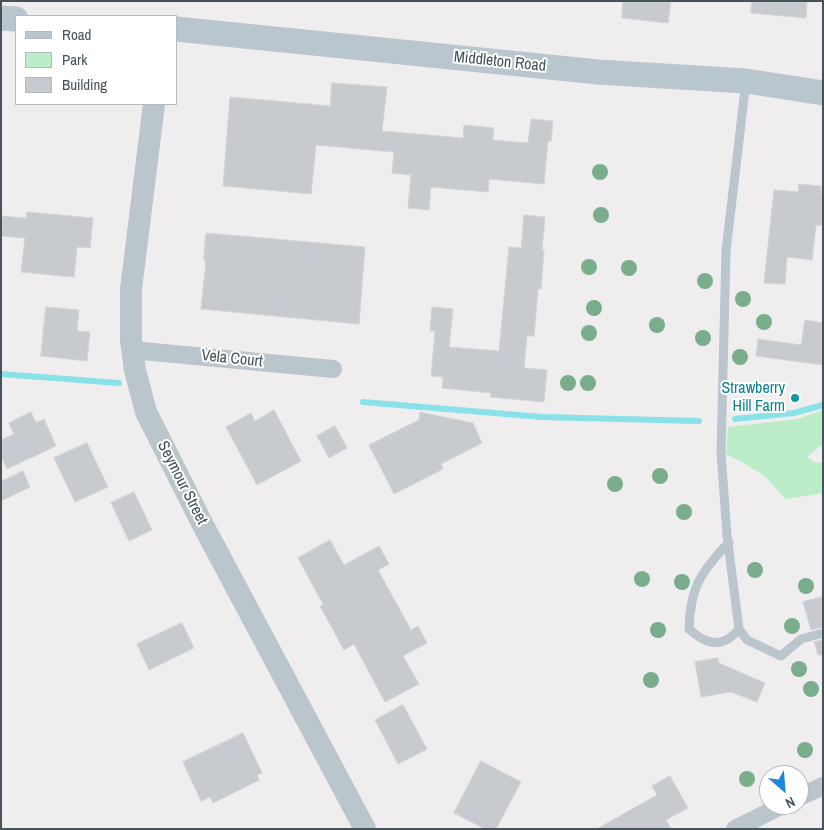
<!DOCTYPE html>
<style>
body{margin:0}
#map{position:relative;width:824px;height:830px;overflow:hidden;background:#efeded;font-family:"Archivo Narrow",sans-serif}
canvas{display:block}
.frame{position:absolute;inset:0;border:2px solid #465359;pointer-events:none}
.legend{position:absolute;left:15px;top:15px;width:162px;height:90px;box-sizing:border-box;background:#fff;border:1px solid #b5babd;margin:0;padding:6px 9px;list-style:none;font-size:15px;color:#465359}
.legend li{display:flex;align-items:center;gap:10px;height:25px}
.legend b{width:25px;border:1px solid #b5babd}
.north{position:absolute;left:759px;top:765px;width:50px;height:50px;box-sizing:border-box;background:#fff;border:1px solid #b5babd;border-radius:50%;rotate:153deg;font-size:14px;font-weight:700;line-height:20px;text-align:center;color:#465359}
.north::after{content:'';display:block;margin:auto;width:18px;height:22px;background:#1e87d9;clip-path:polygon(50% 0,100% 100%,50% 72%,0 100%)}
</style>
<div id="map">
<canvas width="824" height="830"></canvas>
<div class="frame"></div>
<ul class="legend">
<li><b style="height:6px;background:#b9c6ce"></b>Road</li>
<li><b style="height:14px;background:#bbedc8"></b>Park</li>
<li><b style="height:14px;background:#c7cbcf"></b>Building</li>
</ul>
<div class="north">N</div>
</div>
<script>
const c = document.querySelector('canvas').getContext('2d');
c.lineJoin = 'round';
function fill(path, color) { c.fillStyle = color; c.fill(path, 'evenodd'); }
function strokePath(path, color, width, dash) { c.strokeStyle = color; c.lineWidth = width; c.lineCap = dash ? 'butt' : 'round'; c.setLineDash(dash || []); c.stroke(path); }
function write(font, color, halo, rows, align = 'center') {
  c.font = font + ' "Archivo Narrow",sans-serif'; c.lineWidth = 4; c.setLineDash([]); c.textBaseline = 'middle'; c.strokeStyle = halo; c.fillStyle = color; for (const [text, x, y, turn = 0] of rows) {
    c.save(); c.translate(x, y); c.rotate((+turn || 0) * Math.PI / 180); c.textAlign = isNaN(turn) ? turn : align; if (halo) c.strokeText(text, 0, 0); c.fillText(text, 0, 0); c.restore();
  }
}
fill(new Path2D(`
 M 823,410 L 823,445 L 820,446 L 807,457 L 816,463 L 823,462 L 823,493 L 786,499 L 763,475 L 742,462 L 726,454 L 728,427 L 797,419 Z`), '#bbedc8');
strokePath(new Path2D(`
 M 1,374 L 119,383
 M 363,402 L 542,417 L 699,421
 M 735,419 L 794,413 L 823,405`), '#89e1e9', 6);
const building = new Path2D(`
 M 623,1 L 671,1 L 668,23 L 622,18 Z
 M 752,1 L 807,1 L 806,18 L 751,13 Z
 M 332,83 L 387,87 L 382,131 L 463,138 L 464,125 L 494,128 L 493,140 L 528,143 L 531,119 L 553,121 L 551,141 L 548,141 L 544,184 L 489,179 L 488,192 L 431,187 L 429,210 L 408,208 L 411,175 L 392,173 L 394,152 L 316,145 L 311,194 L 223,186 L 230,97 L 330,106 Z
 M 799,184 L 821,186 L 821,194 L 823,195 L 823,225 L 816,225 L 812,260 L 787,257 L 785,284 L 764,283 L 774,190 L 798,192 Z
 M 27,212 L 93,218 L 90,248 L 77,247 L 74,277 L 21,272 L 25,238 L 1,236 L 1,216 L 26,218 Z
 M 524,215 L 545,217 L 542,250 L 544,250 L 541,289 L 538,289 L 534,336 L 527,336 L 524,368 L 547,370 L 544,402 L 490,397 L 491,393 L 442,388 L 443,377 L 431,376 L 435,331 L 430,331 L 432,307 L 453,309 L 449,347 L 499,351 L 509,247 L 521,248 Z
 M 206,233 L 365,247 L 359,324 L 201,309 L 206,261 L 204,260 Z
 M 46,307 L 79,310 L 77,331 L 90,332 L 87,361 L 41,356 Z
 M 805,320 L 823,323 L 823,365 L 756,356 L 758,339 L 801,345 Z
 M 274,410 L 301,461 L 257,485 L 226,427 L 251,413 L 255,421 Z
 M 31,412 L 36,423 L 44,419 L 56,446 L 7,469 L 1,456 L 1,440 L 14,434 L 9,423 Z
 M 420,412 L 473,423 L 482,443 L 441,464 L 443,469 L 394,494 L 369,445 L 419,420 Z
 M 335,426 L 347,448 L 329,458 L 317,436 Z
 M 87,443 L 108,487 L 75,502 L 54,458 Z
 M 23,471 L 30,487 L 1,501 L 1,482 Z
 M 134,492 L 152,530 L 129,541 L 111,503 Z
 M 330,540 L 344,565 L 379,546 L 389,564 L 378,570 L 411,630 L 418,626 L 427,643 L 403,656 L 419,684 L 385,702 L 354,644 L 344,650 L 320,606 L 323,604 L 298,558 Z
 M 823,597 L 823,627 L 811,630 L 803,602 Z
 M 182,623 L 194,648 L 149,670 L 137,644 Z
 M 823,640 L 823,655 L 818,655 L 814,642 Z
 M 718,658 L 719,663 L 765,683 L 757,702 L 731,692 L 701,697 L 695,662 Z
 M 403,705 L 427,749 L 398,764 L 375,720 Z
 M 243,733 L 262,773 L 257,775 L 259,780 L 213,803 L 210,797 L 201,801 L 183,762 Z
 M 481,761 L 521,782 L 496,829 L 485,829 L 454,813 Z
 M 670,776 L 688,808 L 666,820 L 671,829 L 597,829 L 657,795 L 652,786 Z`);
fill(building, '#c7cbcf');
strokePath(building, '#d1d4d8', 1);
strokePath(new Path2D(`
 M 746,81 L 726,251 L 721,453 L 727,535 L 739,629 L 747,640 L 781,656 L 801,639 L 823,633
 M 729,542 C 701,572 690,587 689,629 C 706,645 723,649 739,629`), '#bbc6cc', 9);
strokePath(new Path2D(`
 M 132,350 L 333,369
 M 799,797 L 823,786
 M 735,829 L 783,805`), '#bbc6cc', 18);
strokePath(new Path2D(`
 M 154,104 L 131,289 L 131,340 L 135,370 L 146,412 L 204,527 L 365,829`), '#bbc6cc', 22);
strokePath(new Path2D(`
 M 1,18 L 16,19
 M 176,29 L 598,72 L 746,81 L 823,93`), '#b9c6ce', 25);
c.fillStyle = '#79ad8c';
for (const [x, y] of [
 [600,172],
 [601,215],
 [589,267],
 [629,268],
 [705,281],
 [743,299],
 [594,308],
 [764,322],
 [657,325],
 [589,333],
 [703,338],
 [740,357],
 [568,383],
 [588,383],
 [660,476],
 [615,484],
 [684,512],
 [755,570],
 [642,579],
 [682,582],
 [806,586],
 [792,626],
 [658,630],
 [799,669],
 [651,680],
 [811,689],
 [805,750],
 [747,779]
]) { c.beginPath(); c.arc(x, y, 8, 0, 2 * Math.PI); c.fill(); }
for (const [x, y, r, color] of [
 [795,398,5,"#0f9aa8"]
]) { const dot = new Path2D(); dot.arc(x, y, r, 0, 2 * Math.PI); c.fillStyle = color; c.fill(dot); strokePath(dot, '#fff', 2); }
write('16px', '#465359', '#fff', [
 ["Middleton Road",500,62,6],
 ["Vela Court",232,359,6],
 ["Seymour Street",182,483,63]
]);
write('16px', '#0d838f', '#fff', [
 ["Strawberry",785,389],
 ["Hill Farm",785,407]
], 'right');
</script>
